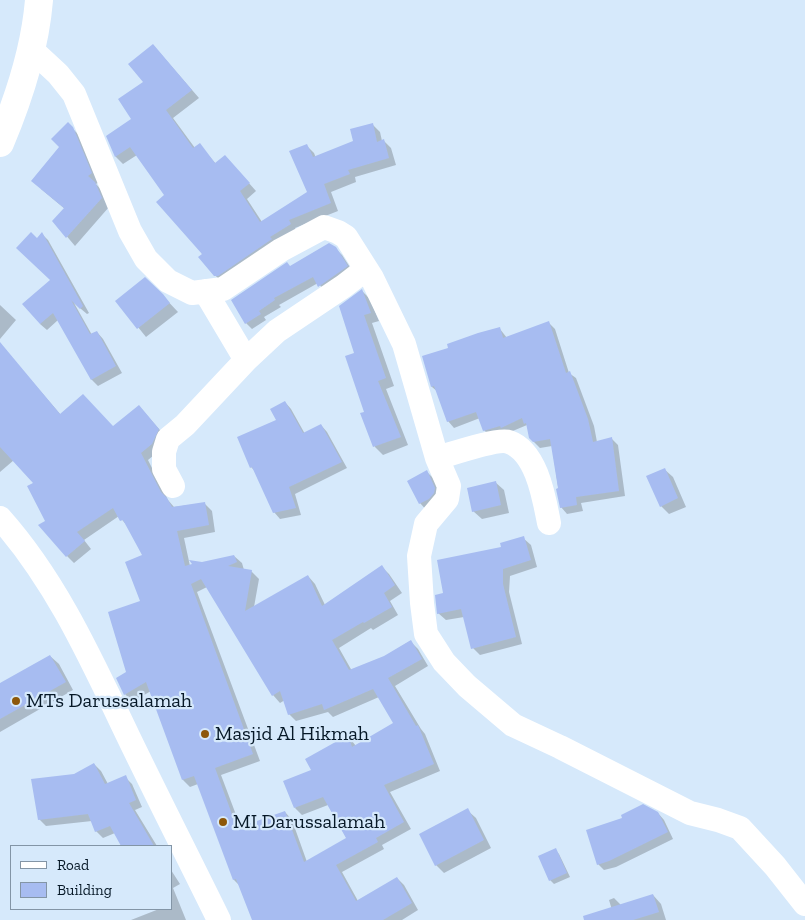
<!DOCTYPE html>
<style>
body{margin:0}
#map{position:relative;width:805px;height:920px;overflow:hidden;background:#d6e9fb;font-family:"Zilla Slab",serif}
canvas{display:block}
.legend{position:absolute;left:10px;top:845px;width:162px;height:65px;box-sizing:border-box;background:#d6e9fb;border:1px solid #8395a6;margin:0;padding:6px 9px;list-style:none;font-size:15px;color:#061827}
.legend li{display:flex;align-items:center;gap:10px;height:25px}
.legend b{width:25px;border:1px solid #8395a6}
</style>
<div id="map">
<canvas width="805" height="920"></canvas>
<ul class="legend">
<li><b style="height:6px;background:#fff"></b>Road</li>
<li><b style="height:14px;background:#a7bcf1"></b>Building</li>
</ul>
</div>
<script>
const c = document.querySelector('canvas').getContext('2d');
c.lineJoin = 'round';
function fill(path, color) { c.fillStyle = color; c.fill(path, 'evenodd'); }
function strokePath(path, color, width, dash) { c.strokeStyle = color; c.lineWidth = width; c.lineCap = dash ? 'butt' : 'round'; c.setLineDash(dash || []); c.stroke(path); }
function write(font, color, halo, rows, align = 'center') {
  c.font = font + ' "Zilla Slab",serif'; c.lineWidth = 4.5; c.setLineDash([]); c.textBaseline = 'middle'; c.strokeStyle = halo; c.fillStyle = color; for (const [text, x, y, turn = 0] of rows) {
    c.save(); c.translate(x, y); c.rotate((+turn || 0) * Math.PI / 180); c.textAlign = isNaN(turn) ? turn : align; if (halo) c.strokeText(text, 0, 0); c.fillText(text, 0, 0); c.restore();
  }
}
fill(new Path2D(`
 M 153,45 L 199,98 L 173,118 L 195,148 L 200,145 L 216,164 L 232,164 L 256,191 L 247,199 L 262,222 L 309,193 L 306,145 L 314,153 L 316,158 L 354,142 L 373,125 L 380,132 L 382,141 L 384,141 L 391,148 L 396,165 L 355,177 L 356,182 L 331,192 L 338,211 L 295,228 L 297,232 L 222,283 L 215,275 L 166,195 L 137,155 L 123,164 L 116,157 L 107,136 L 133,119 Z
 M 68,124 L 81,137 L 99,182 L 96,184 L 103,192 L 109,207 L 75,246 L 54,221 L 65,209 L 41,189 L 61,147 Z
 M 42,234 L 48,240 L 89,313 L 87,314 L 74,303 L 92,335 L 97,332 L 103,339 L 122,373 L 98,386 L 92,380 L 58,320 L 47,330 L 40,324 L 52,281 L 37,240 Z
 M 335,248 L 342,255 L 353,272 L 326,292 L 318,283 L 279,305 L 281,307 L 264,317 L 266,320 L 252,329 L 246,323 L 291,268 Z
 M 362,291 L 370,299 L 379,321 L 372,323 L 394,386 L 386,389 L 408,445 L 383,455 L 375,447 L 361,414 L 365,412 L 356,354 Z
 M 162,295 L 178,312 L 146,337 L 117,301 Z
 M 0,305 L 16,320 L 0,339 Z
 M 549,323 L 555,329 L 569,373 L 576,378 L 594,426 L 597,442 L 612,439 L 618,445 L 625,496 L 581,503 L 583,511 L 567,514 L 561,507 L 552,446 L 540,448 L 530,438 L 527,425 L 508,433 L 490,436 L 484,430 L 480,418 L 454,428 L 448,421 L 438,392 L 432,387 L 423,357 L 450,348 L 500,329 L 507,338 Z
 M 0,344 L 61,415 L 113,427 L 139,406 L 146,414 L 166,437 L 159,451 L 148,460 L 168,500 L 174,507 L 204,503 L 212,511 L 215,532 L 184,538 L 190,566 L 234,556 L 242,563 L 244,570 L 251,571 L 259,579 L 254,607 L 308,576 L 315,584 L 325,605 L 382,567 L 389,574 L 402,593 L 390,601 L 398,615 L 373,630 L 371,628 L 339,648 L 352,671 L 384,657 L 410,641 L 418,649 L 428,666 L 395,686 L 421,729 L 425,734 L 440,771 L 390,792 L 411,829 L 382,845 L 384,849 L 342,872 L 358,901 L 397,878 L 404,885 L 418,910 L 402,920 L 254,920 L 240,886 L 234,880 L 198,784 L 190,787 L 183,780 L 151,691 L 132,702 L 125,694 L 142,602 L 144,556 L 128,527 L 119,516 L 84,540 L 91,549 L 74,563 L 67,556 L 46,521 L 35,483 L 14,460 L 0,472 ZM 207,587 L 273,695 L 280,703 L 285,700 L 289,714 L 296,721 L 328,712 L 333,717 L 379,697 L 395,723 L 356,746 L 348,736 L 312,771 L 295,808 L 302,815 L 328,805 L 347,839 L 307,862 L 292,820 L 285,812 L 241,828 L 221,775 L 260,761 L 197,592 Z
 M 285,402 L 291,409 L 305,434 L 321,425 L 327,432 L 347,468 L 295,494 L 301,515 L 280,519 L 274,512 L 256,472 L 251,467 L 277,421 Z
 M 664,469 L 673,477 L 686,507 L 669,514 L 661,506 Z
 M 427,472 L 435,480 L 443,497 L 428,512 L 420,503 Z
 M 495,482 L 504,490 L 509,513 L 482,519 L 473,511 Z
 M 523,538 L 531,545 L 537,567 L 510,576 L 509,592 L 522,644 L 480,655 L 473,648 L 464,617 L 446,620 L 438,613 L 444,594 L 502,548 Z
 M 50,656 L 59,664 L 73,690 L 0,732 L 0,684 Z
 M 94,764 L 101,771 L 108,784 L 125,777 L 132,784 L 142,807 L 135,810 L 157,846 L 124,846 L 115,833 L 103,838 L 96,831 L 92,821 L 46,826 L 39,819 L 74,775 Z
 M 467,810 L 476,818 L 491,848 L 444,873 L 436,865 Z
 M 658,813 L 664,820 L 673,839 L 616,867 L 604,870 L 598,864 Z
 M 555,850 L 559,854 L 570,877 L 554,884 L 550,880 Z
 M 171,870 L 180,884 L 173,888 L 186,920 L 131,920 L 159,909 L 171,909 Z
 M 653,895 L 661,904 L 666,920 L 615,920 L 609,900 L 614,898 L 621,905 Z`), '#0003');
fill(new Path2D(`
 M 153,44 L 192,90 L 166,110 L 193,148 L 200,143 L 215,163 L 225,155 L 250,183 L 240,191 L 260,222 L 307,192 L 289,151 L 307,144 L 313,157 L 353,141 L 350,129 L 373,123 L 377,142 L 384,139 L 389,158 L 348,170 L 350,174 L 324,184 L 331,203 L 289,220 L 291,224 L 270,237 L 272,239 L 218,276 L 214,276 L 198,257 L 202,254 L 156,202 L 164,195 L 130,147 L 115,157 L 106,136 L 131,119 L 118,99 L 143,82 L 128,64 Z
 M 68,122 L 73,127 L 92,173 L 88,176 L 95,182 L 102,198 L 66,238 L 52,221 L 64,208 L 31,181 L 59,147 L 51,139 Z
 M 31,232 L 37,238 L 42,232 L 83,306 L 80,309 L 71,300 L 90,334 L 97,331 L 116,366 L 91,380 L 53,313 L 40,324 L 22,304 L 50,280 L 16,248 Z
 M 329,243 L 336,247 L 348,266 L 318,287 L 313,277 L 274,298 L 275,300 L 259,311 L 261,314 L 245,324 L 231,300 L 287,262 L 290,266 Z
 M 145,277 L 163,294 L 170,303 L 137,329 L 115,301 Z
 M 362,289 L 371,313 L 364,315 L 386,378 L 378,381 L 401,437 L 373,447 L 360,413 L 364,412 L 345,356 L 354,353 L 339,306 Z
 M 549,321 L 566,373 L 570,371 L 588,419 L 593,442 L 612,437 L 619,491 L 576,497 L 577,505 L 560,508 L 556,489 L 558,488 L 550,439 L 533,442 L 529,438 L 526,423 L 524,424 L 522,418 L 501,428 L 500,426 L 483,431 L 476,412 L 447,422 L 434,386 L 431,387 L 422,356 L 448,348 L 447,344 L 478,333 L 500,327 L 503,338 Z
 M 0,342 L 60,414 L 83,394 L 113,426 L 139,405 L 159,429 L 152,444 L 141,453 L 161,492 L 167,498 L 172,507 L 205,502 L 209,525 L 177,531 L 185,566 L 192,564 L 189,560 L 202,562 L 234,555 L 237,562 L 228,566 L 252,570 L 245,611 L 308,575 L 322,606 L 382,565 L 395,585 L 384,593 L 392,607 L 364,623 L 363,622 L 332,640 L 349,670 L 384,656 L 411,640 L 422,659 L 388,678 L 416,726 L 418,725 L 434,764 L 384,785 L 404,822 L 376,838 L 378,842 L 336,865 L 356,901 L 397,877 L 412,903 L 383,920 L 252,920 L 236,879 L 233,880 L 194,776 L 182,780 L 146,682 L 124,695 L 116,678 L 126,672 L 108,612 L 140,601 L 125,562 L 142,555 L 123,520 L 120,521 L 113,508 L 77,532 L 85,541 L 66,557 L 38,525 L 45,521 L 27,486 L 33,483 L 0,447 ZM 201,579 L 272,696 L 280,691 L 288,715 L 322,704 L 324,710 L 373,689 L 393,723 L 352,747 L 348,735 L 305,759 L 311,770 L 283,781 L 294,808 L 323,797 L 346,838 L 304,862 L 285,811 L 237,828 L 215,768 L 253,754 L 191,584 Z
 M 285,401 L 303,433 L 321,424 L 342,462 L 289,487 L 296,508 L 273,513 L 252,467 L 250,468 L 237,437 L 276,420 L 270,409 Z
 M 665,468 L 678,498 L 660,507 L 646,476 Z
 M 427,470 L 435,488 L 434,493 L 429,499 L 419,504 L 407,481 Z
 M 496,481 L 501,505 L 472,512 L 467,488 Z
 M 524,536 L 531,560 L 503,569 L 503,584 L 516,637 L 471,649 L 461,609 L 437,614 L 435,595 L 443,593 L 437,560 L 501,547 L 500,543 Z
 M 50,655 L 66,682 L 0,719 L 0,683 Z
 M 94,763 L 105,784 L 126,775 L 136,800 L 129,803 L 154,846 L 121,846 L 110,826 L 95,832 L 88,814 L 38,820 L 31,779 L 74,774 Z
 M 643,804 L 658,812 L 668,832 L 609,861 L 597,865 L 586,830 L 622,818 L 621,815 Z
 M 468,808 L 484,840 L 435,866 L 419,834 Z
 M 556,848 L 567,873 L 549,881 L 538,856 Z
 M 653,894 L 659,912 L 633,920 L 584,920 L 583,916 Z`), '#a7bcf1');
strokePath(new Path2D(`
 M 31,49 L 58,74 L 74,94 L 130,231 L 146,259 L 168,281 L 192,293 L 223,289 L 281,250 L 324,227 L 338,232 L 346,237 L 372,278 L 404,344 L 437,458 L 449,486 L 447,499 L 426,524 L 419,556 L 422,603 L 426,634 L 444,662 L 467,686 L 513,725 L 560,747 L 690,813 L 718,820 L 740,828 L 775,866 L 805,904
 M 205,291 L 246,360
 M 437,458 C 451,454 498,438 509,442 C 537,452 544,498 549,523
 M 173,486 L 164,469 L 164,452 L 168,439 L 185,425 L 246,360 L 277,331 L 344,286 L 366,269
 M 0,518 C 57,582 92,661 128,736 C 158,798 189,859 219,920`), '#fff', 24);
strokePath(new Path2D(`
 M 0,143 C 19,98 35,49 39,0`), '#fff', 28);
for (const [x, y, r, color] of [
 [16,701,5,"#8d570a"],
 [205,734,5,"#8d570a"],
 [223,822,5,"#8d570a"]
]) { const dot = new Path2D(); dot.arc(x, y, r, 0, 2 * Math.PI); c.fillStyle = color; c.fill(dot); strokePath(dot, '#d6e9fb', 2); }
write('20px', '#061827', '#d6e9fb', [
 ["MTs Darussalamah",26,701],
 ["Masjid Al Hikmah",215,734],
 ["MI Darussalamah",233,822]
], 'left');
</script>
